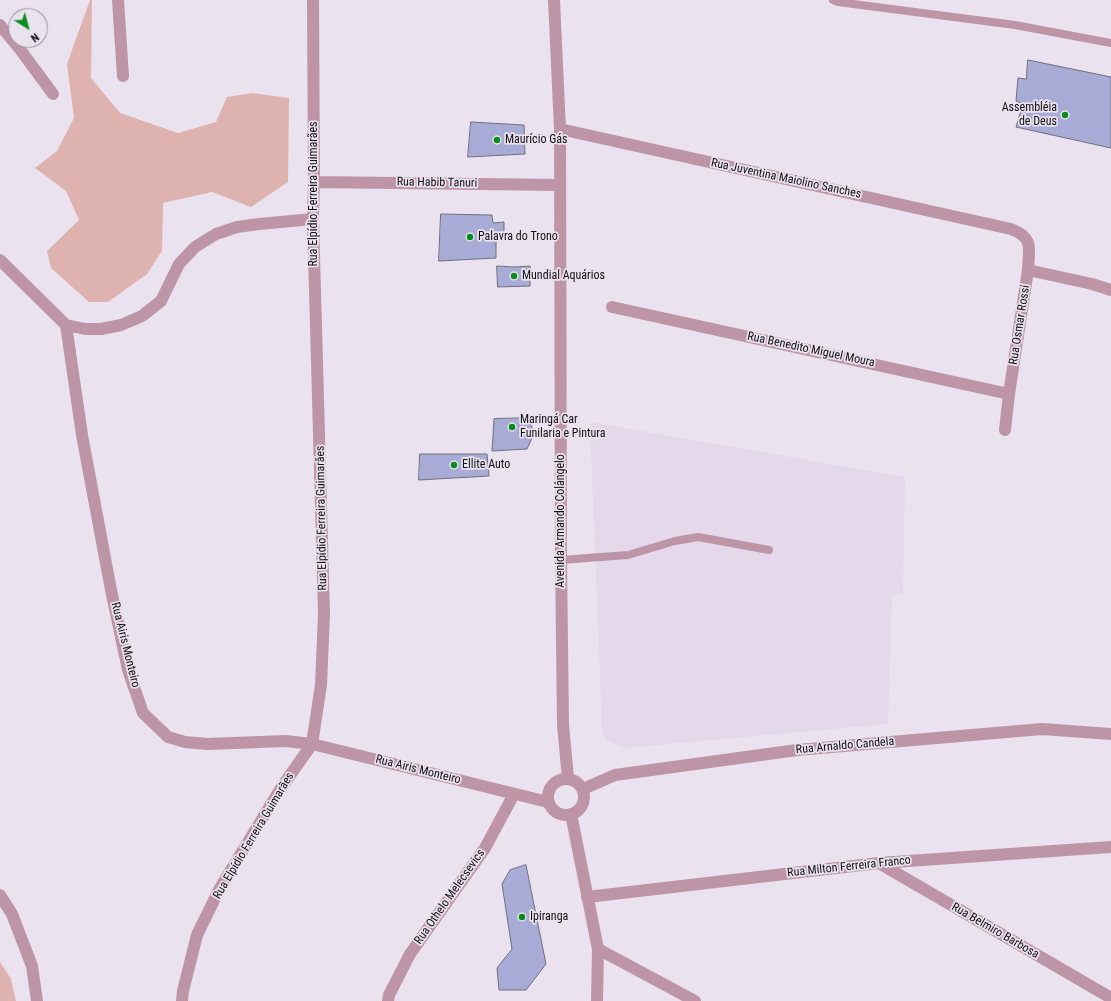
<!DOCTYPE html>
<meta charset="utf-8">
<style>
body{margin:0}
#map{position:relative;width:1111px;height:1001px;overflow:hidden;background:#eae2ee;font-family:"Roboto Condensed",sans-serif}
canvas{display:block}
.north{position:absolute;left:8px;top:8px;width:40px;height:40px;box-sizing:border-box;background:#eae2ee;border:1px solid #948e96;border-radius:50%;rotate:144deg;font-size:11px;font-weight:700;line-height:16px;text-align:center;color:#120f13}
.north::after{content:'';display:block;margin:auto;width:14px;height:18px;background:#078d1b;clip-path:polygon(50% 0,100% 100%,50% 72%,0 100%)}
</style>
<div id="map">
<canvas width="1111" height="1001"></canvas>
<div class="north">N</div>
</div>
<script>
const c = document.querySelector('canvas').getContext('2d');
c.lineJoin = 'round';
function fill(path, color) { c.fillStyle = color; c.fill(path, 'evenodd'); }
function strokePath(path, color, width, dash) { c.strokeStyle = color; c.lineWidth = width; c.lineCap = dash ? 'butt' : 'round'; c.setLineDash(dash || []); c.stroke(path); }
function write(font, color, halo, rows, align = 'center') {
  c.font = font + ' "Roboto Condensed",sans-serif'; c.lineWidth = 3.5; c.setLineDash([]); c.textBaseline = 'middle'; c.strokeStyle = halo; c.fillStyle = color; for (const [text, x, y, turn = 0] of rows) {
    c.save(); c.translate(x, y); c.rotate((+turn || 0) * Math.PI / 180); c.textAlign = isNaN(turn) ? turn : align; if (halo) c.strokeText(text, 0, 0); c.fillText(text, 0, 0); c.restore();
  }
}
fill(new Path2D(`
 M 590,422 L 905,477 L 903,594 L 892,595 L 888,724 L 625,748 L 606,741 L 602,730 Z`), '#e5d8eb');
fill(new Path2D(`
 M 90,0 L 92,0 L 91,78 L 120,113 L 178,133 L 216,122 L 227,97 L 252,93 L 289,98 L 288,182 L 251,207 L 212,192 L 163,203 L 162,251 L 147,274 L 108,302 L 89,302 L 51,268 L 47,251 L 79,220 L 66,191 L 35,168 L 57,151 L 74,118 L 67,64 Z
 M 0,962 L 11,979 L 16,1001 L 0,1001 Z`), '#deb2ae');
const building = new Path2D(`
 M 1028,60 L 1111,77 L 1111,148 L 1016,127 L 1023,104 L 1016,101 L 1018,78 L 1026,79 Z
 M 471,122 L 524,125 L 525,154 L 468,157 Z
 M 441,214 L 492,215 L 493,223 L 504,222 L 504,234 L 496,240 L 496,258 L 439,261 Z
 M 497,266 L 514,267 L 530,266 L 530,286 L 498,287 Z
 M 529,418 L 534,434 L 527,449 L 492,451 L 494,419 Z
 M 420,454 L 487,454 L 489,476 L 419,480 Z
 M 526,865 L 546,964 L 526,990 L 499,990 L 497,968 L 512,949 L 502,884 L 510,870 Z`);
fill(building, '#a8abd5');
strokePath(building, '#6f707c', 1);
strokePath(new Path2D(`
 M 833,0 L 838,2 L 1015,25 L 1111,43
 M 561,560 L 628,555 L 675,541 L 698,537 L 769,550`), '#be95a7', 8);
strokePath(new Path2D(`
 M 118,0 L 123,76
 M 0,25 L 19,48 L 53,94
 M 560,129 L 1011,229 C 1034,238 1029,248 1028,270 L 1009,394 L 1005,430
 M 314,182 L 560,185
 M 0,260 L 66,325 L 85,329 L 101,329 L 121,325 L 142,316 L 161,301 L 179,264 L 195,247 L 216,234 L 237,227 L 259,224 L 313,219
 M 1028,270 L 1092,284 L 1111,290
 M 612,307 L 1009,394
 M 66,325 L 82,435 L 111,590 L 128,670 L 143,713 L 168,737 L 185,742 L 207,744 L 286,741 L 312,744 L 548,802
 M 583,789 L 615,775 L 797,750 L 1042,729 L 1111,734
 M 879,863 L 1111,998
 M 0,895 L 12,914 L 32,966 L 37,1001
 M 587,897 L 879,863 L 1111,847
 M 598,949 L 695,1001
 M 182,1001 L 183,991 L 197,935 L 220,888 L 281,788 L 312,744 L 321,685 L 324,613 L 313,219 L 314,182 L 313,0
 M 388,1001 L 389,995 L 410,954 L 485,848 L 514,794`), '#be95a7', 12);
strokePath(new Path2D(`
 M 554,0 L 560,129 L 561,560 L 563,725 L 568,778
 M548 797a18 18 0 1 1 36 0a18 18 0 1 1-36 0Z
 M 571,814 L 598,949 L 597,1001`), '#be95a7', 12);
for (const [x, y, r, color] of [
 [1065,115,4,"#078d1b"],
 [497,140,4,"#078d1b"],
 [470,237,4,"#078d1b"],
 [514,276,4,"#078d1b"],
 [512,427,4,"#078d1b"],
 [454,465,4,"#078d1b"],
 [522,917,4,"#078d1b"]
]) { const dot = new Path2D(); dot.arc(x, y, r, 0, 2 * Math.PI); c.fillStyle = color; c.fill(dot); strokePath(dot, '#eae2ee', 1.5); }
write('12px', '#120f13', '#eae2ee', [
 ["Assembléia",1057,108,"right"],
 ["de Deus",1057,122,"right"],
 ["Maurício Gás",505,140],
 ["Palavra do Trono",478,237],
 ["Mundial Aquários",522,276],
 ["Maringá Car",520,420],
 ["Funilaria e Pintura",520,434],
 ["Ellite Auto",462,465],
 ["Ipiranga",530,917]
], 'left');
write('12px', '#120f13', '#eae2ee', [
 ["Rua Juventina Maiolino Sanches",786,179,12],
 ["Rua Habib Tanuri",437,183,1],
 ["Rua Elpídio Ferreira Guimarães",314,194,-90],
 ["Rua Osmar Rossi",1020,325,-81],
 ["Rua Benedito Miguel Moura",811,350,12],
 ["Rua Elpídio Ferreira Guimarães",322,518,-91],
 ["Avenida Armando Colângelo",561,521,-90],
 ["Rua Airis Monteiro",125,645,76],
 ["Rua Arnaldo Candela",845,746,-5],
 ["Rua Airis Monteiro",418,770,14],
 ["Rua Elpídio Ferreira Guimarães",254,836,-59],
 ["Rua Milton Ferreira Franco",849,867,-6],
 ["Rua Othelo Melecsevics",450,897,-55],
 ["Rua Belmiro Barbosa",995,931,30]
]);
</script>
